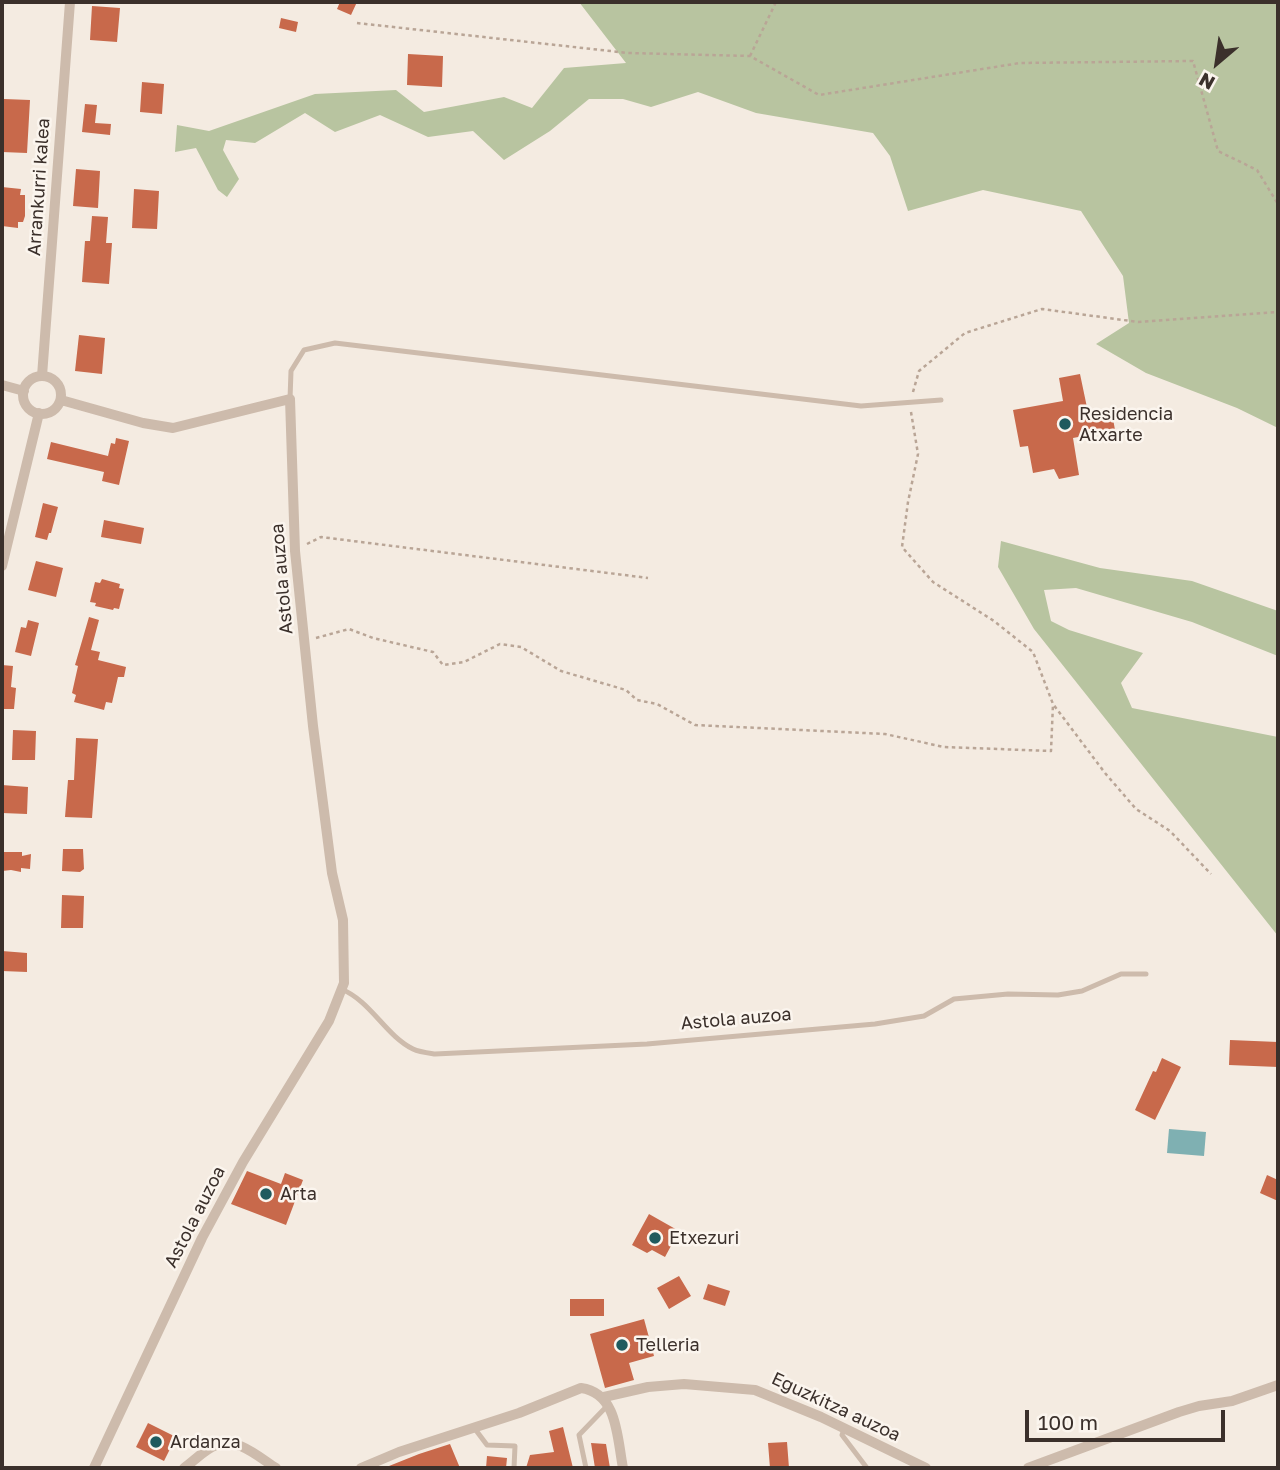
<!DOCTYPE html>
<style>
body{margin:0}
#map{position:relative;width:1280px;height:1470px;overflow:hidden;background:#f4ebe1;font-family:"Golos Text",sans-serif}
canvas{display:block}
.frame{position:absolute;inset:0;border:4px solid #3b302b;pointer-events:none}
.north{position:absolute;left:1182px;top:28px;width:70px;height:70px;-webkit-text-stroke:5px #fbf5ee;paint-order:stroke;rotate:209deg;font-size:19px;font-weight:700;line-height:28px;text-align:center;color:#3b302b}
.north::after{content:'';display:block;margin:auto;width:24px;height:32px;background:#3b302b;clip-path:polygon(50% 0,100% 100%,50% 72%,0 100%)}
.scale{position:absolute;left:1025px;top:1410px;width:200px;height:32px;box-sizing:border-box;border:4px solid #3b302b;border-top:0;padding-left:9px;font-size:21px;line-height:24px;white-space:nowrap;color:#3b302b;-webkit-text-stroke:5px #fbf5ee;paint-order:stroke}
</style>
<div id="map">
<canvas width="1280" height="1470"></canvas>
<div class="frame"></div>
<div class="north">N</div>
<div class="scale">100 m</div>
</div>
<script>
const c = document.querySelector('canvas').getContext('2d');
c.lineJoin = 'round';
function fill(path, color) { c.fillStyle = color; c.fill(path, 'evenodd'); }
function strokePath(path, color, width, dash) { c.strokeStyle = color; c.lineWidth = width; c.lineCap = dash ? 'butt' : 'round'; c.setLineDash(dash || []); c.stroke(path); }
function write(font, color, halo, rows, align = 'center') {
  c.font = font + ' "Golos Text",sans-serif'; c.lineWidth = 5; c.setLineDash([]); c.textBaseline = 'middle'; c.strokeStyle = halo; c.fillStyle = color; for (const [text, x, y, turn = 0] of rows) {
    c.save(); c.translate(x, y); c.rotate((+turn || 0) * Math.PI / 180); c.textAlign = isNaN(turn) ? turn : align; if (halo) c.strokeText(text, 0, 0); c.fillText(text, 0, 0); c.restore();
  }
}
fill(new Path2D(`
 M 579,2 L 1278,2 L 1278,428 L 1237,408 L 1146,373 L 1096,344 L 1129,323 L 1123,276 L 1081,211 L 983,190 L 908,211 L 890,156 L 873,133 L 756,113 L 698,92 L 651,107 L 623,99 L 589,99 L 550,131 L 504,160 L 473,131 L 428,137 L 380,115 L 335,132 L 305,113 L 255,143 L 226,140 L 223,150 L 239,179 L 227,197 L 218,190 L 196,148 L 175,152 L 177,125 L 209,131 L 315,94 L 396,90 L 424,112 L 504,97 L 532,108 L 564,68 L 626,63 Z
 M 1001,541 L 1100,568 L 1192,581 L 1278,611 L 1278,656 L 1192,622 L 1076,588 L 1044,590 L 1051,621 L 1069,630 L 1143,653 L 1121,683 L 1132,708 L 1278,737 L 1278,936 L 1034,629 L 998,567 Z`), '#b8c4a0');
fill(new Path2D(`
 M 1169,1129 L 1206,1132 L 1204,1156 L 1167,1153 Z`), '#7fb0b2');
fill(new Path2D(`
 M 340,2 L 357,2 L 351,15 L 337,9 Z
 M 92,6 L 120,8 L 117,42 L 90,40 Z
 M 281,18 L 298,22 L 296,32 L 279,28 Z
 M 408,54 L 443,56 L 442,87 L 407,85 Z
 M 142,82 L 164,84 L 162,114 L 140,112 Z
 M 4,99 L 30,100 L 27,153 L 2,152 Z
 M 85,104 L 97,105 L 95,123 L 111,124 L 110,135 L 82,132 Z
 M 76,169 L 100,171 L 98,208 L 73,206 Z
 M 2,187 L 21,189 L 20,195 L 25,195 L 25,216 L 23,222 L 18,222 L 18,228 L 2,226 Z
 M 134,189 L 159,191 L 157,229 L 132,228 Z
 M 92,216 L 108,217 L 106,243 L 112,243 L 109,284 L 82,282 L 85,241 L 90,241 Z
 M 79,335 L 105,338 L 102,374 L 75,371 Z
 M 1080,374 L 1089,417 L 1112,413 L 1115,430 L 1073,438 L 1079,475 L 1059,479 L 1054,469 L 1033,473 L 1028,446 L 1020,447 L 1013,410 L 1063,401 L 1059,378 Z
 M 116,438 L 129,441 L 119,485 L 102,481 L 104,472 L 47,459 L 51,442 L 108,456 L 111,443 L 115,444 Z
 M 43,503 L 58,507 L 51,533 L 49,533 L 47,540 L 35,537 Z
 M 104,520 L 144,528 L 141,544 L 101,537 Z
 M 36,561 L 63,568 L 56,597 L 28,590 Z
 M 102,579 L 120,584 L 119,588 L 124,589 L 119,609 L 114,608 L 113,610 L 95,606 L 96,603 L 90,602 L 95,582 L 100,583 Z
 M 89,617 L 99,620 L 91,650 L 100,652 L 98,660 L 126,667 L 124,677 L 118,677 L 112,703 L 106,702 L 104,710 L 74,702 L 76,695 L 72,693 L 78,666 L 75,665 Z
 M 28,620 L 39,623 L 31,656 L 15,652 L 21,627 L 26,628 Z
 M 2,665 L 13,666 L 11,687 L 16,688 L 14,709 L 2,709 Z
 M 13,730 L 36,731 L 35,760 L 12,760 Z
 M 76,738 L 98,739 L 92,818 L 65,817 L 68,780 L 74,780 Z
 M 2,785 L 28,787 L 27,814 L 2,813 Z
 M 63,849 L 83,849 L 84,869 L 80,872 L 62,871 Z
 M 2,852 L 22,852 L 22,856 L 31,854 L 30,869 L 21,868 L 21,872 L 11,870 L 2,871 Z
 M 62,895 L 84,896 L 83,928 L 61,928 Z
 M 2,951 L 27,953 L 27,972 L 2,971 Z
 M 1230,1040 L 1278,1042 L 1278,1067 L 1229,1065 Z
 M 1162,1058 L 1181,1067 L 1155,1120 L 1135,1110 L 1153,1071 L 1156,1072 Z
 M 247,1171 L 281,1184 L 285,1173 L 303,1180 L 286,1225 L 231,1204 Z
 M 1267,1175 L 1278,1180 L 1278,1201 L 1260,1193 Z
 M 649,1214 L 679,1231 L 665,1257 L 652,1250 L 647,1253 L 632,1245 Z
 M 679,1276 L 691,1296 L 669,1309 L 657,1288 Z
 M 708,1284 L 730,1291 L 725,1306 L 703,1299 Z
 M 570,1299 L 604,1299 L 604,1316 L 570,1316 Z
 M 644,1319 L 654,1356 L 629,1363 L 634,1380 L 605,1388 L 590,1334 Z
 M 148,1423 L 176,1437 L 164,1461 L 136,1447 Z
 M 563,1427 L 573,1468 L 526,1468 L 530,1455 L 554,1452 L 549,1431 Z
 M 787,1442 L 789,1468 L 770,1468 L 768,1443 Z
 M 591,1443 L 606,1444 L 610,1468 L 595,1468 Z
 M 450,1444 L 460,1468 L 384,1468 L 419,1454 Z
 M 487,1456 L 507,1458 L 506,1468 L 486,1468 Z`), '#c8694b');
strokePath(new Path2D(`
 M 357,23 L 628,53 L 750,56 L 819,95 L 1020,63 L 1193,61 L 1218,151 L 1257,170 L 1278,204
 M 750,56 L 776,2
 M 913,392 L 919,371 L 965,333 L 1042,309 L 1138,322 L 1278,312
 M 911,412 L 918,454 L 908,502 L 902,547 L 933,582 L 994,621 L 1033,652 L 1053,704 L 1105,773 L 1136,809 L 1170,831 L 1211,874
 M 307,544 L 321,537 L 648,578
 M 316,638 L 349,629 L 373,638 L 433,652 L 443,665 L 464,662 L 500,644 L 521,647 L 561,671 L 626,690 L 637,700 L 657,704 L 695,725 L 885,734 L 944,747 L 1051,751 L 1053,704`), '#b9a596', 2.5, [3.5, 3.5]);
strokePath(new Path2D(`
 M 290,399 L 291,371 L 304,350 L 335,343 L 861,406 L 941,400
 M 341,989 C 371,1001 385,1035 413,1049 C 419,1052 428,1053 435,1054 L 647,1044 L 875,1024 L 924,1016 L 954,999 L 1008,994 L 1058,995 L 1082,991 L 1121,974 L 1146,974
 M 475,1429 L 487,1445 L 515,1446 L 514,1468
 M 844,1429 L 842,1435 L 867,1468
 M 586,1468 L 579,1435 L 608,1405`), '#cdbbac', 5);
strokePath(new Path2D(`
 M 42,376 L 70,2
 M23 395a19 19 0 1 1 38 0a19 19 0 1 1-38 0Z
 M 2,385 L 24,391
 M 61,400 L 143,423 L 173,428 L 290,399 L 295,551 L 313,726 L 332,873 L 343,920 L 344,983 L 329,1021 L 243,1162 L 202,1238 L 94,1468
 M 2,566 L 39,413
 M 604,1397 L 648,1387 L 684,1384 L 755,1390 L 821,1417 L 926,1468
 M 184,1468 C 194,1461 205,1449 216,1445 C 236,1436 260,1458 276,1468
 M 361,1468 L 399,1452 L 519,1413 L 581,1388 C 618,1393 617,1438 623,1468
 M 1028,1468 L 1179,1412 L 1199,1406 L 1232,1401 L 1278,1385`), '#cdbbac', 10);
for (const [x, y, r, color] of [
 [1065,424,7,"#1f5a5e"],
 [266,1194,7,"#1f5a5e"],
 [655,1238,7,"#1f5a5e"],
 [622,1345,7,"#1f5a5e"],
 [156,1442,7,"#1f5a5e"]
]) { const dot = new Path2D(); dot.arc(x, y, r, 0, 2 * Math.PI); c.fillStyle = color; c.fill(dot); strokePath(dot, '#fbf5ee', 2.5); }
write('18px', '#3b302b', '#fbf5ee', [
 ["Arrankurri kalea",39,187,-86],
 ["Astola auzoa",282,579,-95],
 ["Astola auzoa",736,1019,-5],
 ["Astola auzoa",195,1217,-63],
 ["Eguzkitza auzoa",836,1407,25]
]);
write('18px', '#3b302b', '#fbf5ee', [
 ["Residencia",1079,414],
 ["Atxarte",1079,435],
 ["Arta",280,1194],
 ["Etxezuri",669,1238],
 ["Telleria",636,1345],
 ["Ardanza",170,1442]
], 'left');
</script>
